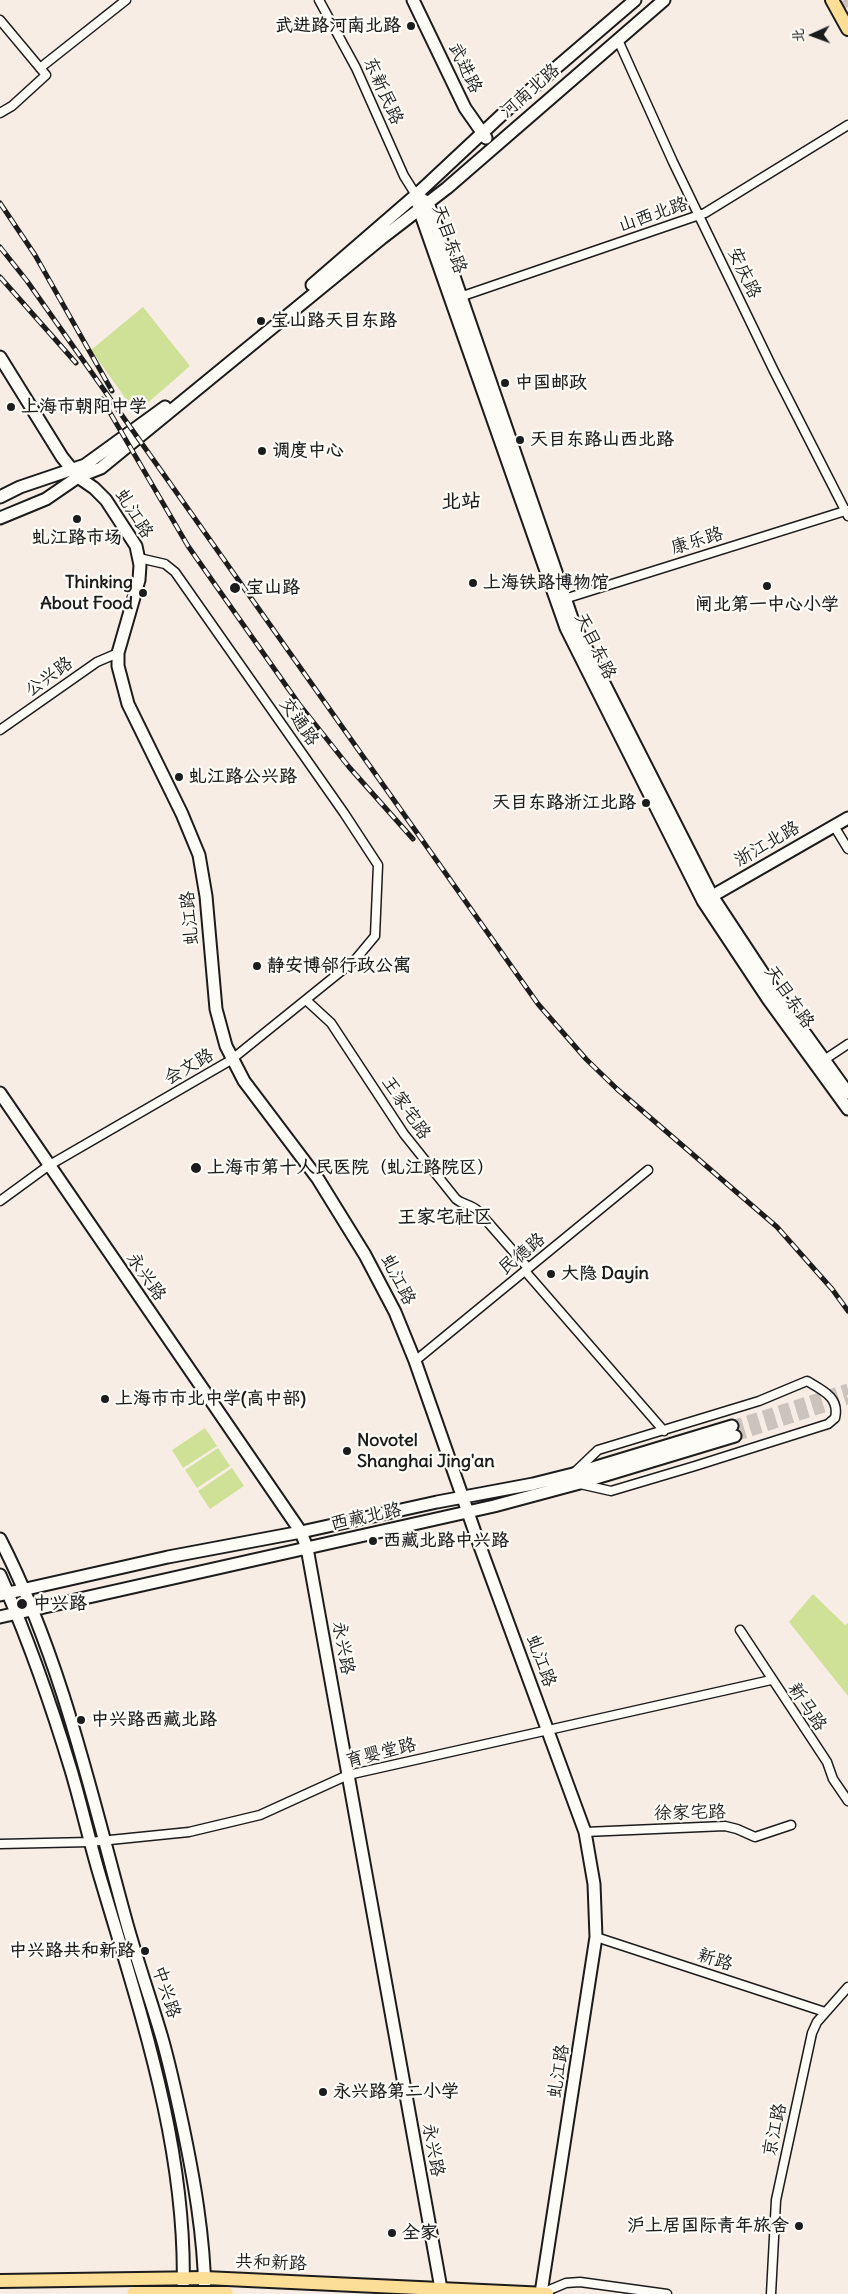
<!DOCTYPE html>
<meta charset="utf-8">
<style>
body{margin:0}
#map{position:relative;width:848px;height:2294px;overflow:hidden;background:#f8ede4;font-family:Delius,"LXGW WenKai TC",sans-serif}
canvas{display:block}
.north{position:absolute;left:788px;top:10px;width:50px;height:50px;-webkit-text-stroke:4px #fdfcf7;paint-order:stroke;rotate:268deg;font-size:14px;font-weight:700;line-height:20px;text-align:center;color:#1c1c1c}
.north::after{content:'';display:block;margin:auto;width:18px;height:22px;background:#1c1c1c;clip-path:polygon(50% 0,100% 100%,50% 72%,0 100%)}
</style>
<div id="map">
<canvas width="848" height="2294"></canvas>
<div class="north">北</div>
</div>
<script>
const c = document.querySelector('canvas').getContext('2d');
c.lineJoin = 'round';
function fill(path, color) { c.fillStyle = color; c.fill(path, 'evenodd'); }
function strokePath(path, color, width, dash) { c.strokeStyle = color; c.lineWidth = width; c.lineCap = dash ? 'butt' : 'round'; c.setLineDash(dash || []); c.stroke(path); }
function write(font, color, halo, rows, align = 'center') {
  c.font = font + ' Delius,"LXGW WenKai TC",sans-serif'; c.lineWidth = 4.5; c.setLineDash([]); c.textBaseline = 'middle'; c.strokeStyle = halo; c.fillStyle = color; for (const [text, x, y, turn = 0] of rows) {
    c.save(); c.translate(x, y); c.rotate((+turn || 0) * Math.PI / 180); c.textAlign = isNaN(turn) ? turn : align; if (halo) c.strokeText(text, 0, 0); c.fillText(text, 0, 0); c.restore();
  }
}
fill(new Path2D(`
 M 143,307 L 190,366 L 136,413 L 91,350 Z
 M 205,1428 L 217,1446 L 183,1468 L 172,1450 Z
 M 218,1448 L 230,1466 L 197,1488 L 185,1470 Z
 M 232,1468 L 244,1486 L 210,1509 L 198,1491 Z
 M 813,1594 L 845,1625 L 848,1623 L 848,1696 L 789,1622 Z`), '#cee196');
strokePath(new Path2D(`
 M 732,1426 L 848,1389
 M 735,1436 L 848,1399`), '#ccc3bc', 11, [11, 5.5]);
strokePath(new Path2D(`
 M 844,0 L 848,7`), '#ccc3bc', 14, [14, 7]);
const street = new Path2D(`
 M 319,0 L 356,68 L 404,176 L 416,195
 M 0,20 L 46,75 L 12,106 L 0,113
 M 618,40 L 673,162 L 774,371 L 848,516
 M 40,68 L 126,0
 M 457,298 L 705,213 L 848,125
 M 561,600 L 848,510
 M 0,730 L 97,662 L 118,653
 M 834,826 L 848,849
 M 306,1000 L 331,1023 L 404,1134 L 456,1199 C 463,1205 471,1204 478,1211 L 528,1268
 M 824,1060 L 848,1044
 M 0,1201 L 48,1166 L 231,1060 L 355,960 L 375,936 L 378,865 L 344,813 L 175,572 L 165,564 L 139,558
 M 525,1271 L 664,1431
 M 415,1361 L 648,1170
 M 576,1471 L 598,1450 L 759,1401 L 807,1381 C 822,1390 840,1397 835,1418 L 828,1424 L 695,1466 L 611,1491 L 580,1484
 M 740,1630 L 827,1762 L 833,1779 L 848,1801
 M 585,1832 L 725,1826 L 737,1829 L 755,1837 L 791,1825
 M 0,1844 L 90,1842 L 189,1832 L 260,1815 L 348,1775 L 771,1680
 M 596,1937 L 825,2012
 M 542,2293 L 566,2283 L 580,2282 L 667,2294
 M 771,2294 L 776,2200 L 812,2033 L 817,2022 L 848,1987`);
const secondary = new Path2D(`
 M 413,0 L 465,108 L 486,138
 M 416,195 L 419,209 L 566,628 L 703,901 L 768,999 L 848,1109
 M 416,195 L 428,203 L 437,227 L 574,624 L 712,896 L 776,993 L 848,1093
 M 312,285 L 416,195 L 508,109 L 635,0
 M 0,357 L 62,457 L 78,477 L 94,488 L 106,500 L 136,546 L 140,565 L 139,580 L 118,653 L 118,666 L 128,704 L 182,814 L 199,855 L 206,896 L 216,1009 L 226,1046 L 244,1081 L 318,1179 L 365,1255 L 395,1312 L 415,1361 L 478,1541 L 585,1832 L 594,1884 L 596,1937 L 541,2293
 M 0,497 L 20,487 L 85,465 L 165,407
 M 0,518 L 46,499 L 78,477 L 101,468 L 382,238 L 447,188 L 664,0
 M 707,899 L 848,818
 M 0,1093 L 301,1532 L 307,1548 L 442,2294
 M 0,1539 C 61,1658 90,1789 125,1917 C 136,1958 150,1997 162,2038 C 170,2066 176,2094 182,2122 C 194,2179 204,2235 205,2294
 M 0,1575 C 28,1638 51,1704 71,1770 C 82,1807 90,1844 101,1880 C 141,2015 188,2151 183,2294
 M 0,1595 L 168,1557 L 301,1532 L 437,1502 L 533,1484 L 573,1474 L 732,1426
 M 0,1617 L 494,1506 L 576,1484 L 735,1436`);
const primary = new Path2D(`
 M 832,0 L 848,29
 M 0,2281 L 205,2278 L 547,2294`);
strokePath(street, '#1c1c1c', 11);
strokePath(secondary, '#1c1c1c', 15);
strokePath(primary, '#1c1c1c', 16);
strokePath(street, '#fdfcf7', 8);
strokePath(secondary, '#fdfcf7', 11);
strokePath(primary, '#fcde96', 12);
const rail = new Path2D(`
 M 0,203 L 35,255 L 112,391
 M 0,247 L 27,281 L 538,1004 L 586,1059 L 617,1089 L 777,1227 L 832,1289 L 848,1311
 M 0,277 L 76,363
 M 102,399 L 188,546 L 299,704 L 349,767 L 413,839`);
strokePath(rail, '#1c1c1c', 5);
strokePath(rail, '#fdfcf7', 3, [9]);
const highwayBridge = new Path2D(`
 M 134,2294 L 226,2294`);
strokePath(highwayBridge, '#1c1c1c', 18, []);
strokePath(highwayBridge, '#fcde96', 14);
for (const [x, y, r, color] of [
 [411,26,5,"#1c1c1c"],
 [261,321,5,"#1c1c1c"],
 [505,383,5,"#1c1c1c"],
 [11,407,5,"#1c1c1c"],
 [520,440,5,"#1c1c1c"],
 [262,451,5,"#1c1c1c"],
 [77,519,5,"#1c1c1c"],
 [473,583,5,"#1c1c1c"],
 [767,586,5,"#1c1c1c"],
 [235,588,6,"#1c1c1c"],
 [143,593,5,"#1c1c1c"],
 [179,777,5,"#1c1c1c"],
 [646,803,5,"#1c1c1c"],
 [257,966,5,"#1c1c1c"],
 [196,1168,6,"#1c1c1c"],
 [551,1274,5,"#1c1c1c"],
 [105,1399,5,"#1c1c1c"],
 [347,1451,5,"#1c1c1c"],
 [373,1541,5,"#1c1c1c"],
 [22,1604,6,"#1c1c1c"],
 [81,1720,5,"#1c1c1c"],
 [145,1951,5,"#1c1c1c"],
 [323,2092,5,"#1c1c1c"],
 [799,2226,5,"#1c1c1c"],
 [392,2233,5,"#1c1c1c"]
]) { const dot = new Path2D(); dot.arc(x, y, r, 0, 2 * Math.PI); c.fillStyle = color; c.fill(dot); strokePath(dot, '#fdfcf7', 2); }
write('bold 18px', '#1c1c1c', '#fdfcf7', [
 ["武进路河南北路",401,26,"right"],
 ["宝山路天目东路",271,321],
 ["中国邮政",515,383],
 ["上海市朝阳中学",21,407],
 ["天目东路山西北路",530,440],
 ["调度中心",272,451],
 ["虬江路市场",77,538,"center"],
 ["Thinking",133,583,"right"],
 ["About Food",133,604,"right"],
 ["上海铁路博物馆",483,583],
 ["宝山路",246,588],
 ["闸北第一中心小学",767,605,"center"],
 ["虬江路公兴路",189,777],
 ["天目东路浙江北路",636,803,"right"],
 ["静安博邻行政公寓",267,966],
 ["上海市第十人民医院（虬江路院区）",207,1168],
 ["大隐 Dayin",561,1274],
 ["上海市市北中学(高中部)",115,1399],
 ["Novotel",357,1441],
 ["Shanghai Jing'an",357,1462],
 ["西藏北路中兴路",383,1541],
 ["中兴路",33,1604],
 ["中兴路西藏北路",91,1720],
 ["中兴路共和新路",135,1951,"right"],
 ["永兴路第二小学",333,2092],
 ["沪上居国际青年旅舍",789,2226,"right"],
 ["全家",402,2233]
], 'left');
write('18px', '#1c1c1c', '#fdfcf7', [
 ["武进路",465,68,64],
 ["东新民路",383,91,66],
 ["河南北路",530,91,-41],
 ["山西北路",653,215,-19],
 ["天目东路",449,239,71],
 ["安庆路",744,273,65],
 ["虬江路",134,514,58],
 ["康乐路",697,541,-17],
 ["天目东路",595,646,64],
 ["公兴路",49,677,-36],
 ["交通路",299,722,55],
 ["浙江北路",767,844,-30],
 ["虬江路",190,918,-95],
 ["天目东路",789,997,55],
 ["会文路",189,1067,-30],
 ["王家宅路",406,1108,56],
 ["民德路",522,1254,-40],
 ["永兴路",146,1277,55],
 ["虬江路",398,1280,63],
 ["西藏北路",366,1517,-12],
 ["永兴路",343,1648,80],
 ["虬江路",541,1661,70],
 ["新马路",807,1707,56],
 ["育婴堂路",381,1753,-14],
 ["徐家宅路",690,1813,-1],
 ["新路",715,1960,18],
 ["中兴路",166,1992,72],
 ["虬江路",559,2071,-81],
 ["京江路",775,2130,-78],
 ["永兴路",433,2150,80],
 ["共和新路",271,2263,2]
]);
write('bold 19px', '#1c1c1c', '#fdfcf7', [
 ["王家宅社区",445,1218]
]);
write('bold 20px', '#1c1c1c', '#fdfcf7', [
 ["北站",461,501]
]);
</script>
